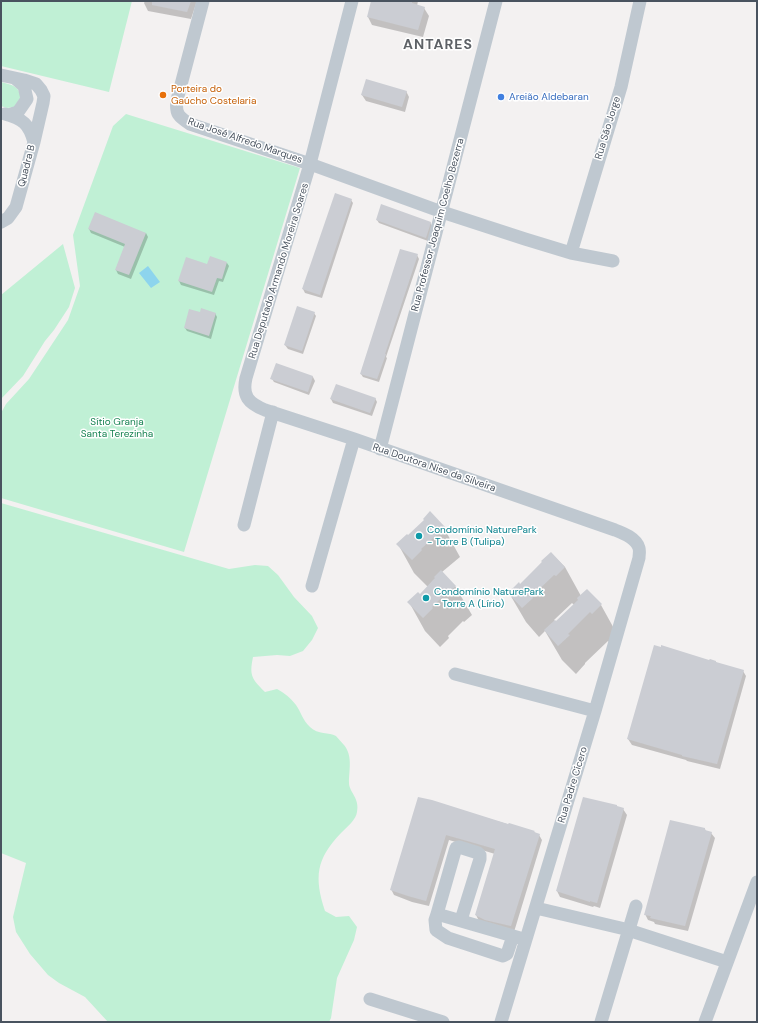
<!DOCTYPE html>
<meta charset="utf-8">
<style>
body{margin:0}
#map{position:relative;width:758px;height:1023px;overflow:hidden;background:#f3f1f1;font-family:"DM Sans",sans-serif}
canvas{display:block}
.frame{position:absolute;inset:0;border:2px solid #49535f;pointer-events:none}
</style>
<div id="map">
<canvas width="758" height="1023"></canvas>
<div class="frame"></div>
</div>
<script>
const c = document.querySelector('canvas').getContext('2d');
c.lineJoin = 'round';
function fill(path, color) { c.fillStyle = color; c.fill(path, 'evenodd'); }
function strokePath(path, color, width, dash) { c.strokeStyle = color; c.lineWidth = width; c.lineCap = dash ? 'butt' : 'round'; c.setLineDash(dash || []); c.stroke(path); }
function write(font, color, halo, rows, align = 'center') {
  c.font = font + ' "DM Sans",sans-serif'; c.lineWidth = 3; c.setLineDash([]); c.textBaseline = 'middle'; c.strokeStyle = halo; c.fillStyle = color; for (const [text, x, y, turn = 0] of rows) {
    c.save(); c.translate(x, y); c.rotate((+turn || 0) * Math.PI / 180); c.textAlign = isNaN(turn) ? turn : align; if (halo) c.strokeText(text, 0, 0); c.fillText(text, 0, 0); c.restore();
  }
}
fill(new Path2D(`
 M 1,1 L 132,1 L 109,92 L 1,66 Z
 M 1,82 C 12,85 18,85 21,97 L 14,107 L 7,108 L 1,106 Z
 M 126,114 L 300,168 L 184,552 L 1,498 L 1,413 L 6,404 L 29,379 L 68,320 L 80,286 L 73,235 L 113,126 Z
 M 63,244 L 75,288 L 69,307 L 54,330 L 45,341 L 23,376 L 1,399 L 1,295 Z
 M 1,503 L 229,569 L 255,565 L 268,566 L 278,575 L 294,597 L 312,616 L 318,628 L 312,640 L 303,651 L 290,656 L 277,655 L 253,657 C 249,676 252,679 265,692 L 277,689 C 284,693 290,697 296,705 C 301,712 303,721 310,727 C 318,735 329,732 336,736 C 338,738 342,743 344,745 C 353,756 349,770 349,783 C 349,792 360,798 357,812 C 356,820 347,827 341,833 C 316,859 314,877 325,911 L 336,917 L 349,916 L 357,927 L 354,940 L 337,978 L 331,1018 L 329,1022 L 108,1022 L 85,997 L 59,983 L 48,975 L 30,954 L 16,932 L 13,917 L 26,863 L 1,853 Z`), '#c0f0d5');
fill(new Path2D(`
 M 148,266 L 160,282 L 151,288 L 139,273 Z`), '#8dd4ed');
fill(new Path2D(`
 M 145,1 L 197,1 L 191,19 L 148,11 L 144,3 Z
 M 372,1 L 418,1 L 417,6 L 424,8 L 429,16 L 423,37 L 372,25 L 368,17 Z
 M 406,91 L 409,97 L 405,112 L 366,101 L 362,95 Z
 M 351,200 L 353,203 L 322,298 L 305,293 L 303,289 Z
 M 377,220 L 430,222 L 432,226 L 428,241 L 379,223 Z
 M 89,229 L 146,233 L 148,237 L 131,279 L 118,274 L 116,270 L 125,247 L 91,233 Z
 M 417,255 L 419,259 L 386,357 L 387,358 L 379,382 L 363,377 L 361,374 Z
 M 227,263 L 229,266 L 223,282 L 219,281 L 214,295 L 181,285 L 179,281 L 208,265 Z
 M 215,313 L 217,317 L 211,339 L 187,331 L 185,328 L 200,314 Z
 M 314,313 L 316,316 L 303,354 L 288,349 L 285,345 Z
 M 277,364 L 313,377 L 315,381 L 309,395 L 274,382 L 272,379 Z
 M 375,398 L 377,402 L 372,416 L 333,403 L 331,399 Z
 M 444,528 L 460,557 L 442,572 L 455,586 L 472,615 L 464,622 L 463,621 L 448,636 L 449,638 L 440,647 L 425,631 L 409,602 L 420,595 L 428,587 L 414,573 L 398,544 L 408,537 Z
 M 551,553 L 565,567 L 581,596 L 601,605 L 617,634 L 609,642 L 608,641 L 585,663 L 585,664 L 576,674 L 562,660 L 545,631 L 539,637 L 526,622 L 509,593 L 520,585 ZM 572,603 L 574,605 L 556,622 L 554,620 Z
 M 710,661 L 716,662 L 717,663 L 743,671 L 746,676 L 720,769 L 687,761 L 686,760 L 632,745 L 628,739 Z
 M 419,798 L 534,832 L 539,835 L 542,840 L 514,932 L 479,921 L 476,915 L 495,854 L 449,840 L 429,906 L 412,902 L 394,895 L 391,889 Z
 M 618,807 L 623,809 L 627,815 L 600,908 L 594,906 L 593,907 L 560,897 L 557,891 Z
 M 705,829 L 706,831 L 711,833 L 715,838 L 688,931 L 655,924 L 654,922 L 648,920 L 645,914 Z`), '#0003');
fill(new Path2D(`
 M 152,1 L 191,1 L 187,12 L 152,5 Z
 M 371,1 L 412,1 L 412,3 L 425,7 L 418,30 L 367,17 Z
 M 366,79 L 407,91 L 402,107 L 361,95 Z
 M 335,193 L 352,199 L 320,295 L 302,289 Z
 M 381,204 L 431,222 L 426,238 L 376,220 Z
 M 95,212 L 146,233 L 129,275 L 115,270 L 125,244 L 88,229 Z
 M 400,249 L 418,254 L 385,354 L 386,354 L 377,379 L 360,374 Z
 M 210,256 L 227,262 L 222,279 L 217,278 L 212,292 L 178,281 L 186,257 L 207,264 Z
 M 297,306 L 315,312 L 302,351 L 284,345 Z
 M 201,308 L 216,313 L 209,336 L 184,328 L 189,309 L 200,312 Z
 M 276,363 L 313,376 L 308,392 L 270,379 Z
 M 336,384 L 376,398 L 370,413 L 330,399 Z
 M 430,511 L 445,527 L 421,549 L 422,550 L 412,560 L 396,544 L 407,534 L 408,535 L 424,520 L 423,519 Z
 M 551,552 L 565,567 L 556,576 L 554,575 L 532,596 L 533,598 L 522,608 L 508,593 L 519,582 L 520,584 L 542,562 L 541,561 Z
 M 441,570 L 456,586 L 447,594 L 446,593 L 432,607 L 433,608 L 423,618 L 407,602 L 418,592 L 420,594 L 435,578 L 434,577 Z
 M 587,589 L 602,604 L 592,614 L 590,612 L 568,634 L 570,635 L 558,646 L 544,630 L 555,620 L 556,621 L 578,600 L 577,598 Z
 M 654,645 L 661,647 L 661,645 L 709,660 L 710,659 L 716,661 L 716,662 L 744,670 L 717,764 L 682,756 L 682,755 L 627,739 Z
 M 418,797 L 432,800 L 508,824 L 509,823 L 535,831 L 534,832 L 540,834 L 511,926 L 485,920 L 475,915 L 495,849 L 471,842 L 446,835 L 426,901 L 408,896 L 390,890 Z
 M 583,797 L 617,805 L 617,806 L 624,808 L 597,903 L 590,901 L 590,902 L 556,891 Z
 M 670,820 L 705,828 L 705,830 L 712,832 L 685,926 L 650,918 L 651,916 L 644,915 Z`), '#cbcdd3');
strokePath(new Path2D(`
 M 203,1 L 177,100 C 175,114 179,117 190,124 L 310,164 L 442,212 L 525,239 L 571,253 L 613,261
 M 352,1 L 310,164 L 246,378 C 242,396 248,403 265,410 L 354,439 L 615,530 C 623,533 636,538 639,548 C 640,551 639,555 639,558 L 595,711 L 501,1022
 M 1,75 L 24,80 L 36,84 L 41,90 L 44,96 L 43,103 L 34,142 L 16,207 L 8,218 L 1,222
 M 5,114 C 23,119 29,124 34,142
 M 8,115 L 18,112 L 27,99 L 24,86 L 16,79
 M 571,253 L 621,87 L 640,1
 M 380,449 L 496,1
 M 244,525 L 273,412
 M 312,586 L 354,439
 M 455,674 L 595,711
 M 536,908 L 625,929 L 727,962
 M 437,914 L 520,938
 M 461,920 L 480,859 L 480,855 L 478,853 L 459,847 L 456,848 L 455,851 L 437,914 L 435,920 L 436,930 L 448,938 L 503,956 L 507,954 L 513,936
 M 370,999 L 443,1022
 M 601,1022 L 636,906
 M 705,1022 L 757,882`), '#bfc8d0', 13);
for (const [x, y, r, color] of [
 [163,95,4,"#e8710a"],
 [501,97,4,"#3f7fe0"],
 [419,536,4,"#0f9aa8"],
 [426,598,4,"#0f9aa8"]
]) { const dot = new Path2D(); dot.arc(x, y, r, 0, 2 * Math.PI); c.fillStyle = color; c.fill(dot); strokePath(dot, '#fff', 1.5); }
write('10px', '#c56008', '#fff', [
 ["Porteira do",171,89],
 ["Gaúcho Costelaria",171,101]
], 'left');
write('10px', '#366cbe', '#fff', [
 ["Areião Aldebaran",509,97]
], 'left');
write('10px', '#49535f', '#fff', [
 ["Rua São Jorge",608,128,-73],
 ["Rua José Alfredo Marques",245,141,19],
 ["Quadra B",27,166,-76],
 ["Rua Professor Joaquim Coelho Bezerra",438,225,-75],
 ["Rua Deputado Armando Moreira Soares",279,271,-73],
 ["Rua Doutora Nise da Silveira",434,468,19],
 ["Rua Padre Cícero",573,785,-73]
]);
write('10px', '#178352', '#fff', [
 ["Sítio Granja",117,422],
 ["Santa Terezinha",117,434]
]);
write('10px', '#0d838f', '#fff', [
 ["Condomínio NaturePark",427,530],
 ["- Torre B (Tulipa)",427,542],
 ["Condomínio NaturePark",434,592],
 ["- Torre A (Lírio)",434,604]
], 'left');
c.letterSpacing = '1px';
write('bold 14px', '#5d6166', '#fff', [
 ["ANTARES",438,45]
]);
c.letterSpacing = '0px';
</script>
